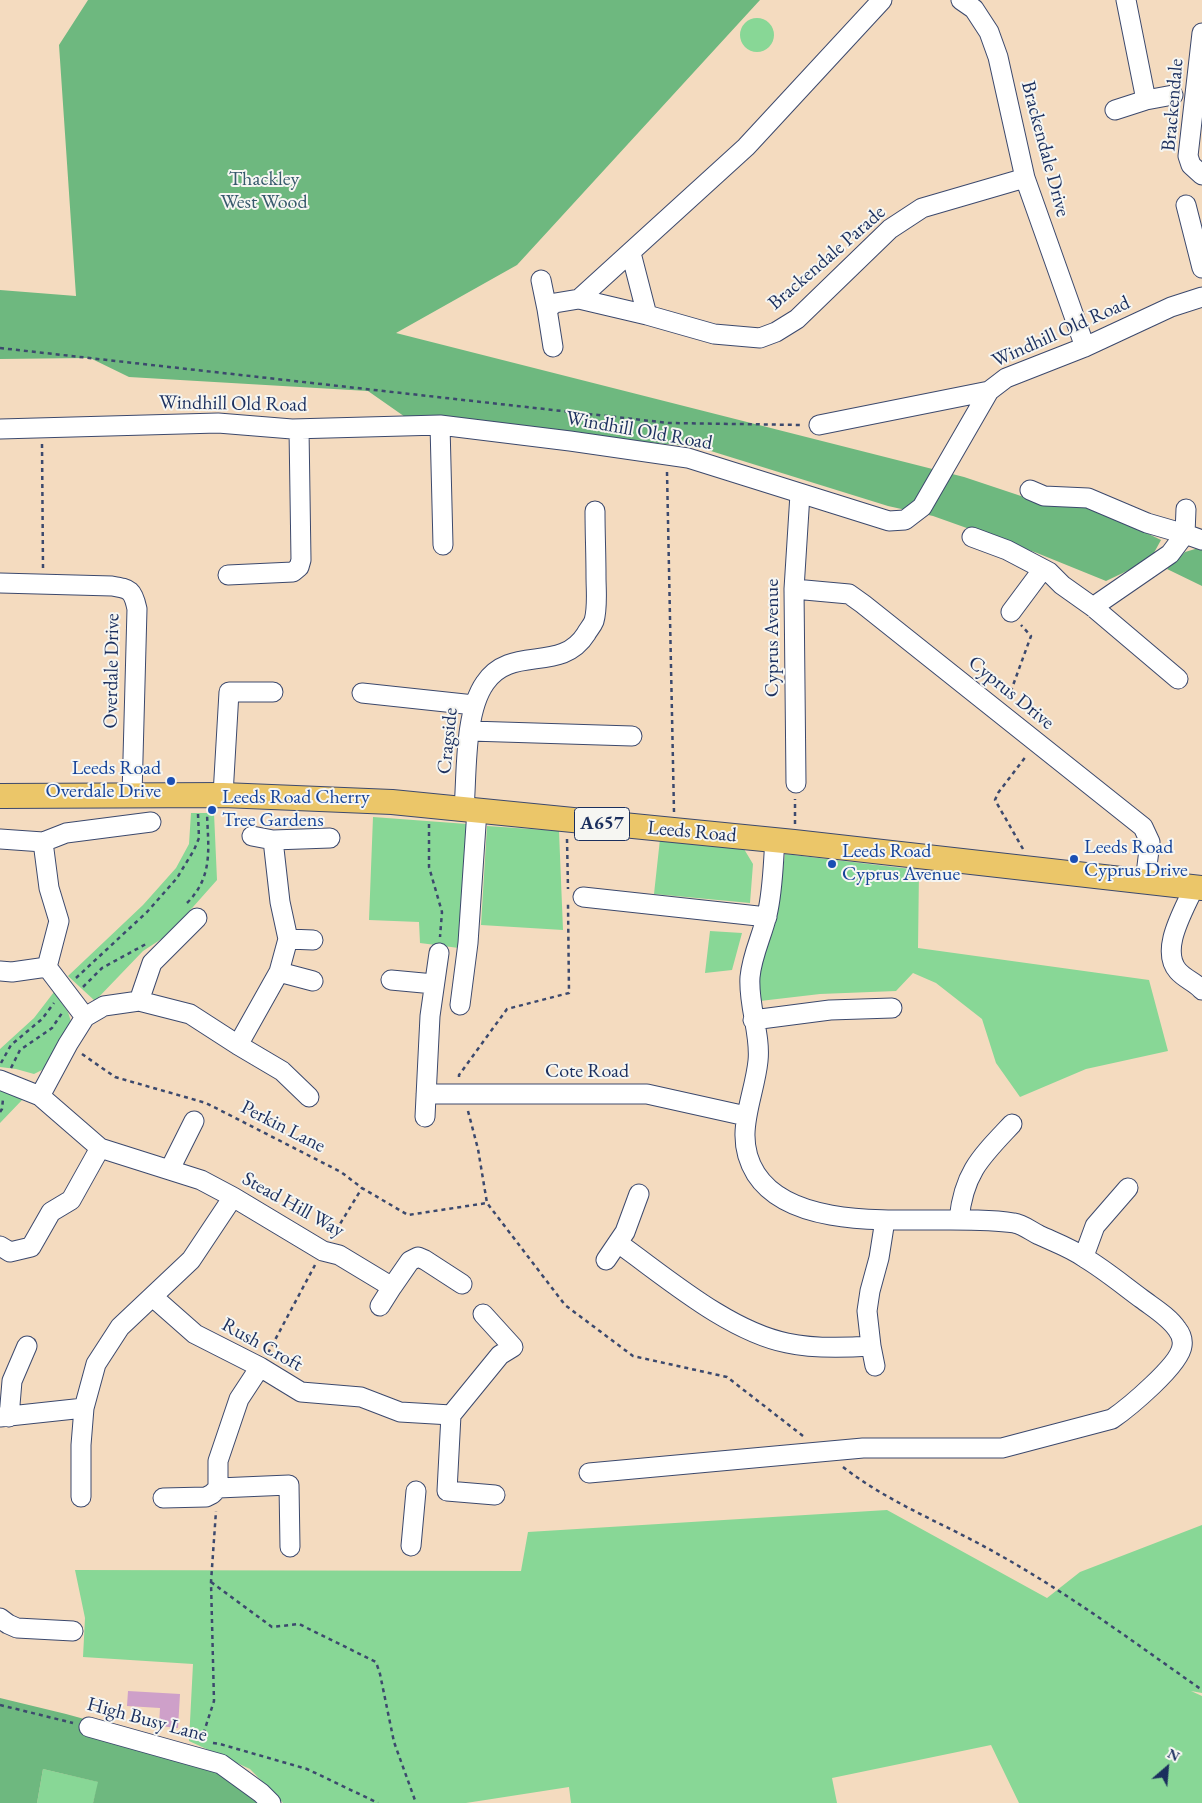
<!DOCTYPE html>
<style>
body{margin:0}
#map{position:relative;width:1202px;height:1803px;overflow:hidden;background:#f4dbbf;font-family:"EB Garamond",serif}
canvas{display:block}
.north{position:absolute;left:1142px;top:1743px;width:50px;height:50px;-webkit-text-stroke:4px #f6f6f2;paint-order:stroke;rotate:27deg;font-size:14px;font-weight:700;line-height:20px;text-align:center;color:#1b2f5e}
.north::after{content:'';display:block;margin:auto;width:18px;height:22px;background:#1b2f5e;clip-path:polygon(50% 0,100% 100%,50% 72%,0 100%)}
</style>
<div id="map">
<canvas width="1202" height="1803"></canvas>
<div class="north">N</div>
</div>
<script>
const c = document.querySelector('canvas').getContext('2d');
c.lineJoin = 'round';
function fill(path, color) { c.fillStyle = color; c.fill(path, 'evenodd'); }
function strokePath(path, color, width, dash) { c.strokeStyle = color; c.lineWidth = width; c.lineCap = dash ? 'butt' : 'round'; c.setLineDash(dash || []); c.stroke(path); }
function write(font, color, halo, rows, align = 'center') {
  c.font = font + ' "EB Garamond",serif'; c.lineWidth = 4; c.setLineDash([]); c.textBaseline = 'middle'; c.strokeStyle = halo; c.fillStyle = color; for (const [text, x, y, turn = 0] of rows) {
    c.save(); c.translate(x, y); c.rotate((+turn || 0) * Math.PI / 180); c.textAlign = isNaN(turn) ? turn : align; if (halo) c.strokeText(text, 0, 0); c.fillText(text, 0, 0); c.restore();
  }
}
fill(new Path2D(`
 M740 35a17 17 0 1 1 34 0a17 17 0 1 1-34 0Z
 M 191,813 L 214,813 L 217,880 L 169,934 L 143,951 L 95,1001 L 68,976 L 143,905 L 176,868 L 189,844 Z
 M 373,817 L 467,824 L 459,948 L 420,943 L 419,922 L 369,920 Z
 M 487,826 L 559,831 L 563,930 L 481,925 Z
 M 660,839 L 744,849 L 753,864 L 750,903 L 654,894 Z
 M 785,854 L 919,870 L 918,948 L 1149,980 L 1168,1051 L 1086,1069 L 1020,1097 L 996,1063 L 982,1019 L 936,983 L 913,973 L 896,991 L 820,994 L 760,1001 L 755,968 L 777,917 Z
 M 710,931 L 742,933 L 732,970 L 705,973 Z
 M 54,992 L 68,1012 L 72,1025 L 44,1069 L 34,1074 L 16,1069 L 0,1067 L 0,1049 L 34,1018 Z
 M 0,1089 L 11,1090 L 23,1099 L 0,1123 Z
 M 887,1510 L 1047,1598 L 1080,1572 L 1202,1525 L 1202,1693 L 1191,1691 L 1202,1696 L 1202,1803 L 1019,1803 L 991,1745 L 832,1778 L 837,1803 L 571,1803 L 569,1787 L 466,1803 L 283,1803 L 250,1769 L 189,1741 L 193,1664 L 83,1657 L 85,1618 L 75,1570 L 521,1571 L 528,1532 Z
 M 43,1769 L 99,1782 L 93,1803 L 37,1803 Z`), '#88d796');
fill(new Path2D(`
 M 88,0 L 760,0 L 517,265 L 396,333 L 964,477 L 1030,499 L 1093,507 L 1161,540 L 1150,560 L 1106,581 L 1037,553 L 933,516 L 888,506 L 698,447 L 408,419 L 368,391 L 129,377 L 90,358 L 0,359 L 0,290 L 76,296 L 59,45 Z
 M 1202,547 L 1202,586 L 1167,569 L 1185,552 Z
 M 0,1698 L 66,1714 L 175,1744 L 262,1803 L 93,1803 L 98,1782 L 43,1769 L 37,1803 L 0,1803 Z`), '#6eb87f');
fill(new Path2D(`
 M 128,1691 L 180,1694 L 178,1728 L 159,1726 L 160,1708 L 127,1706 Z`), '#cea0c9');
const minor = new Path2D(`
 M 961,0 L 974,9 L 989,32 L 998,57 L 1025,178 L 1085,347
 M 1202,33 L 1188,156 L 1191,165 L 1202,175
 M 1146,100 L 1173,95
 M 1115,110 L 1146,100 L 1126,0
 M 1186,205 L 1202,268
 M 631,253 L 647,315
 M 541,280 L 547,309
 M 579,299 L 746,147 L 882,0
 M 553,347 L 547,309 L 555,303 L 579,299 L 647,315 L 714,334 L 760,338 L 776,332 L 797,319 L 890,229 L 922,208 L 1025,178
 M 440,425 L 443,545
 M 819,425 L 989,391
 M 0,429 L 218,423 L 292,429 L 440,425 L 570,441 L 688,458 L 889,521 L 905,520 L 922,507 L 989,391 L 1006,378 L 1085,347 L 1171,307 L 1202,297
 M 1030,490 L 1044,496 L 1088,498 L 1147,523 L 1185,534 L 1186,509
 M 972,537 L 1007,550 L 1049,572 L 1062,585 L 1093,607 L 1178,679
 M 228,575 L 293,572 L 299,567 L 301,560 L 299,429
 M 0,583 L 112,586 C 130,589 133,590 137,609 L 132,795
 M 794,589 L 849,594 L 863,604 L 1143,827 L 1150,842 L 1145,882
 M 1093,607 L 1170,554 L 1185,534 L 1202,540
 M 1011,612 L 1043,569
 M 362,693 L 474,705
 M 470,731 L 632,736
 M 796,783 L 794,589 L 800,494
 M 223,795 L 229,692 L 273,692
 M 464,809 C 467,773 464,713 485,683 C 511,644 561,674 586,634 C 588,630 592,626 594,621 C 598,607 596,591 596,576 C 596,554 595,533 595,511
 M 252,836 L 273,840 L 330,838
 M 0,839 L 43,842 L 66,833 L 151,822
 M 43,842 L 49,888 L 59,921 L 47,967 L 85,1017
 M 1194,887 C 1185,909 1159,949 1178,971 C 1185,979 1195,982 1202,990
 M 583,897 L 767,917
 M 288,939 L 313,940
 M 0,971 L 12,972 L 47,967
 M 279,972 L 313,981
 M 391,980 L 434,984
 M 139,1001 L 152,963 L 197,918
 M 460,1005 L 468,943 L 477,810
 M 753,1020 L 830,1010 L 892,1008
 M 238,1045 L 279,972 L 288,939 L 280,902 L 273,840
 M 0,1080 L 40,1096 L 100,1148 L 201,1180 L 233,1197 L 323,1251 L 339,1255 L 392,1287 L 410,1261 L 418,1257 L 425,1260 L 462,1284
 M 426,1094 L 647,1094 L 746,1116
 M 40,1096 L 68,1044 L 85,1017 L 104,1006 L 139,1001 L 190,1014 L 238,1045 L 282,1071 L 309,1097
 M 425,1117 L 430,1016 L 439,953
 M 170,1169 L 194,1121
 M 959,1219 C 964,1172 981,1157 1012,1124
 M 618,1243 C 666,1277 728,1331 787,1343 C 814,1349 843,1348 871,1346
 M 0,1246 L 10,1252 L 31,1247 L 51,1212 L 71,1200 L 100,1148
 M 1084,1256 L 1095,1226 L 1128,1188
 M 606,1260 L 625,1232 L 639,1194
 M 153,1297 L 195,1334 L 260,1367 L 301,1392 L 361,1397 L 400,1412 L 451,1415
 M 380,1306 L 392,1287
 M 483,1314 L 513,1347 L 500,1355 L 451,1415 L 447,1491 L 495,1495
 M 875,1366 L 871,1346 L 867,1311 L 870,1291 L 879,1258 L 885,1220
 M 260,1367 L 239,1399 L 218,1461 L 218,1488 L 289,1485 L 290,1547
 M 0,1417 L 84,1408
 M 9,1417 L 12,1381 L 27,1346
 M 589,1473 L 863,1448 L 1002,1448 L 1112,1419 C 1128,1408 1180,1365 1182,1346 C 1183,1340 1181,1334 1177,1329 C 1169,1317 1154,1308 1142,1299 C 1123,1285 1105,1270 1085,1258 C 1071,1248 1054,1242 1039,1235 C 1031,1231 1022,1224 1014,1223 C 943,1211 800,1242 756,1174 C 732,1136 754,1100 758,1061 C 761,1034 748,1006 750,977 C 752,955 762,936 767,915 C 773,890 773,865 775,840
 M 81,1497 L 81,1445 L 84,1408 L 96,1364 L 120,1327 L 191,1260 L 233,1197
 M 163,1498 L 206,1497 L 212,1494 L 218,1488
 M 411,1546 L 416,1491
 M 0,1618 L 8,1624 L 17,1628 L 73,1631
 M 89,1727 L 221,1764 L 261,1793 L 271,1803`);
const major = new Path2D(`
 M 0,796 L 223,795 L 392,802 L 794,842 L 1202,888`);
strokePath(minor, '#3c496d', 21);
strokePath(major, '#3c496d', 26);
strokePath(new Path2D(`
 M 0,348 L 669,423 L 802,425
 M 42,444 L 43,568
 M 667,472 L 674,812
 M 1008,699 L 1031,636 L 1021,625
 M 429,824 L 429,867 L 442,912 L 440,937
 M 795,824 L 795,799
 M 567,839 L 568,889
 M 1023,849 L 995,800 L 998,793 L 1027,755
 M 187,903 C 214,876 208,847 207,813
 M 76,978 L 147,912 L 177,878 L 194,850 L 199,838 L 198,814
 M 83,987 L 102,968 L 146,944
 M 82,1054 L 115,1077 L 206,1103 L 341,1172 L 362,1188 L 408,1215 L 487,1203
 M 1,1063 L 11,1045 L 42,1019 L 54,1003
 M 11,1068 L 20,1050 L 52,1028 L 62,1013
 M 459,1077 L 459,1075 L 507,1009 L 569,993 L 568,904
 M 468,1111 L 478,1149 L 487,1203 L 565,1305 L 633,1356 L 727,1377 L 803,1436
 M 0,1112 L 2,1109 L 3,1099
 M 332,1237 L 362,1188
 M 268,1353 L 315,1265
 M 843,1467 C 889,1503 945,1524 996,1553 C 1068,1593 1135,1643 1202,1690
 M 211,1582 L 272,1627 L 299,1624 L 376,1662 L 380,1674 L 394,1742 L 416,1803
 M 0,1705 L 73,1723
 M 201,1741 L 214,1701 L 211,1582 L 216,1511
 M 213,1743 L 220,1744 L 307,1769 L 378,1803`), '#3c496d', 2.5, [4, 4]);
strokePath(minor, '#fff', 19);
strokePath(major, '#ebc669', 24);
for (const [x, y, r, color] of [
 [171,781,5,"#1a4fb4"],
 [212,810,5,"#1a4fb4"],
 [1074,859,5,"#1a4fb4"],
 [832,864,5,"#1a4fb4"]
]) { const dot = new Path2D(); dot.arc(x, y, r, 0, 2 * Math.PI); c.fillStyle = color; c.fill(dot); strokePath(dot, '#f6f6f2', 2); }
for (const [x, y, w] of [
 [602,824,55]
]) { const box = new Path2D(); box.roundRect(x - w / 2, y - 16.5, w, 33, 4); c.fillStyle = '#f6f6f2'; c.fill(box); strokePath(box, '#1b2f5e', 1); }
write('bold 19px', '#1b2f5e', null, [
 ["A657",602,824]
]);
write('20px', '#1b2f5e', '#f6f6f2', [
 ["Brackendale",1173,105,-85],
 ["Brackendale Drive",1045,149,75],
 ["Brackendale Parade",827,258,-41],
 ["Windhill Old Road",1061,332,-24],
 ["Windhill Old Road",233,404,1],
 ["Windhill Old Road",639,431,10],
 ["Cyprus Avenue",773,638,-90],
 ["Overdale Drive",112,671,-89],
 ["Cyprus Drive",1011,693,39],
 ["Cragside",448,741,-84],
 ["Leeds Road",692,832,5],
 ["Cote Road",587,1072],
 ["Perkin Lane",283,1127,27],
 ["Stead Hill Way",293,1205,29],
 ["Rush Croft",262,1345,29],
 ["High Busy Lane",147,1720,15]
]);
write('20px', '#36596c', '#f6f6f2', [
 ["Thackley",264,180],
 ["West Wood",264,203]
]);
write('20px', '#164399', '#f6f6f2', [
 ["Leeds Road",161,769,"right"],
 ["Overdale Drive",161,792,"right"],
 ["Leeds Road Cherry",222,798],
 ["Tree Gardens",222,821],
 ["Leeds Road",1084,848],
 ["Cyprus Drive",1084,871],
 ["Leeds Road",842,852],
 ["Cyprus Avenue",842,875]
], 'left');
</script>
